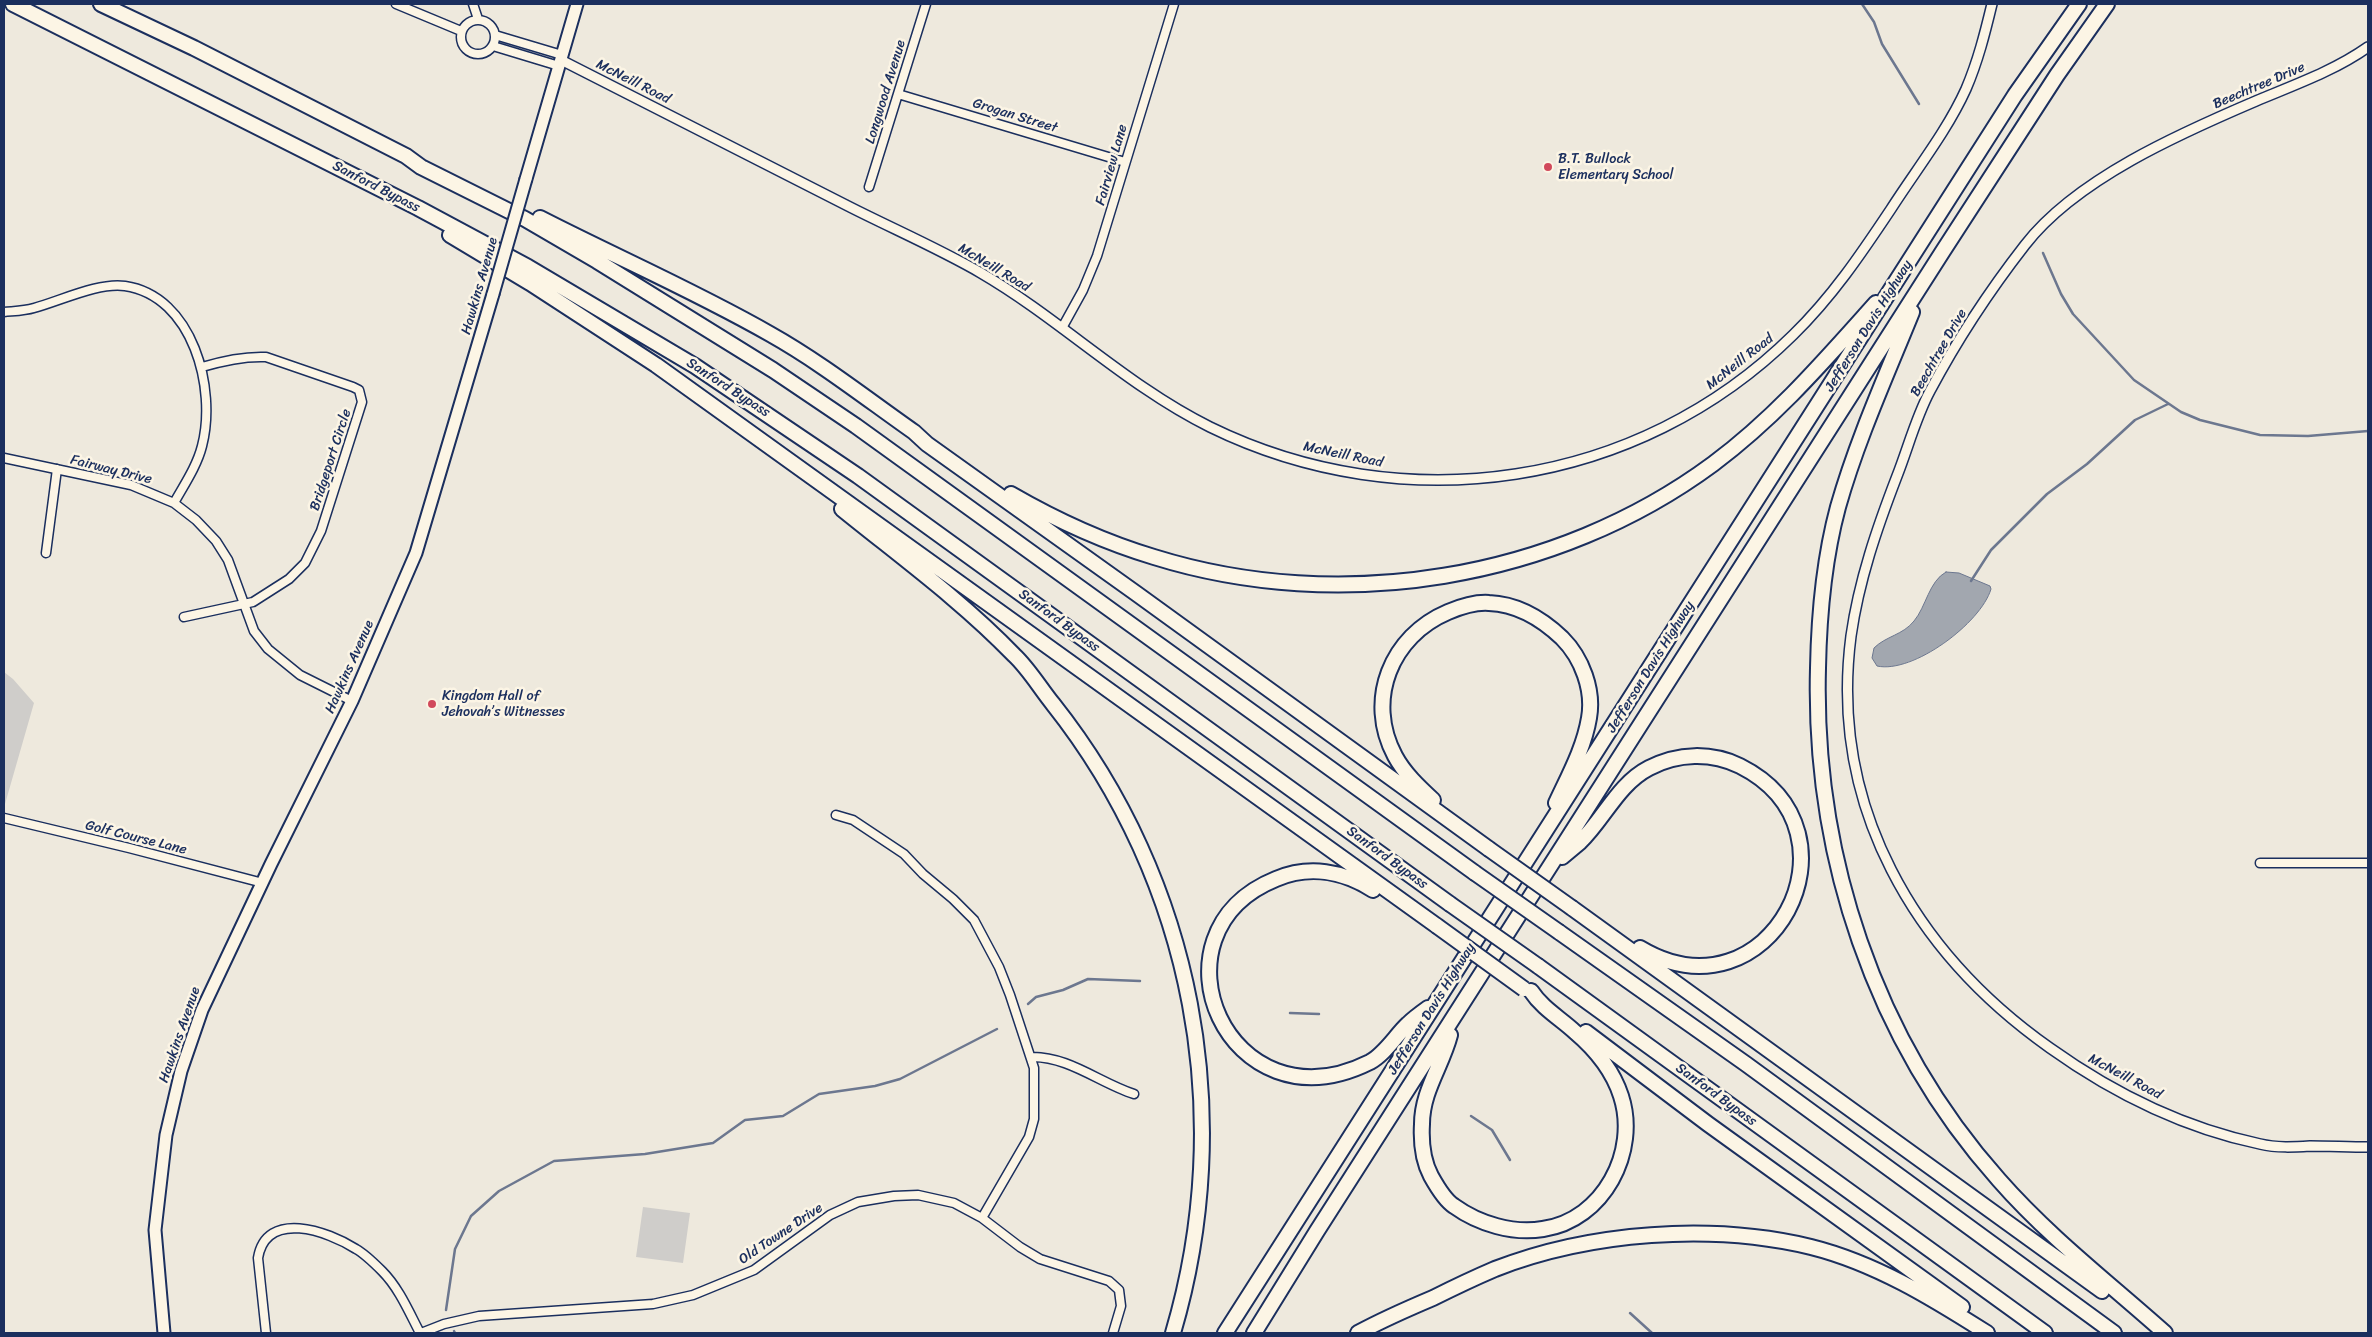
<!DOCTYPE html>
<meta charset="utf-8">
<style>
body{margin:0}
#map{position:relative;width:2372px;height:1337px;overflow:hidden;background:#eee9dd;font-family:Sriracha,sans-serif}
canvas{display:block}
.frame{position:absolute;inset:0;border:5px solid #1b2f5e;pointer-events:none}
</style>
<div id="map">
<canvas width="2372" height="1337"></canvas>
<div class="frame"></div>
</div>
<script>
const c = document.querySelector('canvas').getContext('2d');
c.lineJoin = 'round';
function fill(path, color) { c.fillStyle = color; c.fill(path, 'evenodd'); }
function strokePath(path, color, width, dash) { c.strokeStyle = color; c.lineWidth = width; c.lineCap = dash ? 'butt' : 'round'; c.setLineDash(dash || []); c.stroke(path); }
function write(font, color, halo, rows, align = 'center') {
  c.font = font + ' Sriracha,sans-serif'; c.lineWidth = 5; c.setLineDash([]); c.textBaseline = 'middle'; c.strokeStyle = halo; c.fillStyle = color; for (const [text, x, y, turn = 0] of rows) {
    c.save(); c.translate(x, y); c.rotate((+turn || 0) * Math.PI / 180); c.textAlign = isNaN(turn) ? turn : align; if (halo) c.strokeText(text, 0, 0); c.fillText(text, 0, 0); c.restore();
  }
}
fill(new Path2D(`
 M 4,672 L 13,679 L 34,703 L 5,804 Z
 M 643,1207 L 690,1213 L 683,1263 L 636,1257 Z`), '#cfcdca');
const water = new Path2D(`
 M 1946,572 L 1959,573 L 1990,586 L 1991,589 C 1981,623 1913,674 1877,666 L 1872,658 L 1874,648 C 1886,636 1903,635 1914,621 C 1926,607 1929,581 1946,572 Z`);
fill(water, '#a2a7af');
strokePath(water, '#6c778f', 1);
strokePath(new Path2D(`
 M 1862,4 L 1874,22 L 1882,44 L 1919,104
 M 2043,253 L 2061,294 L 2073,314 L 2134,380 L 2181,412 L 2200,420 L 2260,435 L 2308,436 L 2368,431
 M 1971,581 L 1991,550 L 2047,494 L 2087,464 L 2135,420 L 2168,404
 M 1028,1004 L 1036,997 L 1063,990 L 1088,979 L 1140,981
 M 1290,1013 L 1319,1014
 M 1471,1116 L 1492,1130 L 1510,1160
 M 446,1310 L 455,1249 L 471,1216 L 499,1191 L 554,1161 L 645,1154 L 713,1143 L 745,1120 L 783,1116 L 819,1094 L 875,1086 L 900,1079 L 997,1029
 M 1630,1313 L 1652,1333
 M 454,1331 L 455,1333`), '#6c778f', 2.5);
const minor = new Path2D(`
 M 396,4 L 461,31
 M 473,4 L 478,19
 M461 37a17 17 0 1 1 34 0a17 17 0 1 1-34 0Z
 M 495,35 L 562,55
 M 493,46 L 559,66
 M 898,94 L 1125,162
 M 869,187 L 926,4
 M 4,312 C 14,311 24,311 34,308 C 60,301 99,282 125,286 C 193,296 217,389 202,446 C 197,466 184,485 174,503
 M 1062,328 L 1083,290 L 1097,256 L 1174,4
 M 4,458 L 131,485 L 174,503 L 196,520 L 216,541 L 228,560 L 254,631 L 268,649 L 300,675 L 352,701
 M 46,553 L 57,469
 M 184,617 L 253,602 L 289,579 L 305,563 L 321,531 L 362,402 L 359,390 L 353,387 L 266,357 C 244,356 222,361 202,367
 M 836,815 L 853,820 L 904,854 L 923,874 L 953,899 L 974,920 L 999,967 L 1010,995 L 1034,1068 L 1034,1119 L 1029,1137 L 982,1218
 M 4,818 L 129,848 L 263,883
 M 2260,863 L 2368,863
 M 1031,1057 C 1068,1056 1100,1083 1134,1094
 M 266,1333 L 258,1258 C 266,1209 328,1231 356,1249 C 365,1254 375,1264 382,1271 C 399,1288 409,1312 420,1333
 M 421,1333 L 444,1324 L 479,1316 L 653,1304 L 693,1295 L 754,1270 L 830,1215 L 858,1202 L 894,1196 L 918,1195 L 954,1203 L 982,1218 L 1020,1247 L 1040,1259 L 1109,1281 L 1119,1290 L 1121,1306 L 1113,1333`);
const tertiary = new Path2D(`
 M 2368,47 C 2334,71 2294,85 2256,101 C 2181,133 2076,179 2025,245 C 1990,290 1957,340 1930,391 C 1916,417 1908,448 1897,476 C 1877,528 1859,580 1851,636 C 1829,806 1914,952 2050,1048 C 2113,1093 2184,1128 2260,1144 C 2277,1148 2294,1147 2310,1146 C 2329,1146 2349,1147 2368,1147
 M 561,60 C 656,109 751,157 846,205 C 891,228 938,248 981,273 C 1060,319 1127,386 1210,427 C 1404,522 1638,488 1793,335 C 1832,297 1861,254 1891,209 C 1916,170 1947,131 1966,89 C 1978,61 1985,33 1992,4`);
const primary = new Path2D(`
 M 526,179 L 577,4
 M 164,1333 L 155,1230 L 166,1135 L 181,1071 L 202,1010 L 271,864 L 352,701 L 416,553 L 493,294`);
const motorway = new Path2D(`
 M 13,4 L 418,208 L 528,267 L 695,366 L 858,476 L 1450,904
 M 101,4 L 194,48 L 406,156 L 421,167 L 525,219 L 597,261 L 773,370 L 856,426 L 1475,873
 M 540,218 C 616,257 695,291 770,334 C 820,362 867,399 914,432 L 927,444 L 1137,594 L 1489,849
 M 450,235 L 530,283 L 656,365 L 1437,926
 M 1912,312 C 1886,376 1857,440 1838,507 C 1824,559 1819,614 1818,668 C 1813,854 1874,1040 1999,1180 C 2049,1237 2109,1283 2165,1333
 M 1011,494 C 1056,520 1104,542 1154,557 C 1340,615 1556,580 1713,464 C 1776,417 1824,361 1876,303
 M 842,509 C 900,556 962,601 1014,655 C 1029,669 1040,688 1053,704 C 1194,882 1237,1116 1173,1333
 M 1433,800 C 1419,787 1404,773 1395,756 C 1365,700 1391,636 1448,612 C 1460,607 1476,602 1489,603 C 1517,604 1542,619 1562,638 C 1582,658 1594,690 1589,718 C 1584,748 1569,775 1556,803
 M 1562,857 C 1568,852 1574,847 1580,842 C 1604,819 1618,784 1649,768 C 1678,753 1711,752 1740,766 C 1871,832 1769,1025 1640,948
 M 1373,890 C 1343,871 1309,865 1276,879 C 1142,933 1228,1133 1370,1062 C 1385,1054 1396,1035 1408,1024 C 1414,1018 1421,1013 1428,1008
 M 1572,908 L 2102,1291
 M 1559,932 L 1746,1064 L 2114,1333
 M 1538,966 L 2045,1333
 M 1586,1032 L 1708,1124 L 1962,1307
 M 1450,1035 C 1442,1066 1422,1091 1422,1124 C 1421,1141 1423,1161 1431,1176 C 1436,1185 1446,1201 1454,1206 C 1479,1224 1513,1234 1543,1229 C 1604,1220 1639,1151 1621,1096 C 1613,1071 1595,1049 1575,1032 C 1560,1018 1543,1009 1531,991
 M 1225,1333 L 2015,95 L 2079,4
 M 1254,1333 L 1317,1231 L 1943,251 L 2057,75 L 2107,4
 M 1358,1333 C 1382,1320 1407,1309 1433,1298 C 1453,1288 1474,1278 1495,1269 C 1590,1232 1711,1223 1811,1247 C 1875,1263 1932,1298 1987,1333`);
strokePath(minor, '#1b2f5e', 11);
strokePath(tertiary, '#1b2f5e', 12);
strokePath(primary, '#1b2f5e', 15);
strokePath(motorway, '#1b2f5e', 18);
strokePath(minor, '#fcf5e5', 8);
strokePath(tertiary, '#fcf5e5', 9);
strokePath(primary, '#fcf5e5', 11);
strokePath(motorway, '#fcf5e5', 14);
const primaryBridge = new Path2D(`
 M 493,294 L 526,179`);
const motorwayBridge = new Path2D(`
 M 1489,849 L 1572,908
 M 1475,873 L 1559,932
 M 1450,904 L 1538,966
 M 1437,926 L 1524,989`);
strokePath(primaryBridge, '#1b2f5e', 15, []);
strokePath(motorwayBridge, '#1b2f5e', 18, []);
strokePath(primaryBridge, '#fcf5e5', 11);
strokePath(motorwayBridge, '#fcf5e5', 14);
for (const [x, y, r, color] of [
 [1548,167,5,"#d1495b"],
 [432,704,5,"#d1495b"]
]) { const dot = new Path2D(); dot.arc(x, y, r, 0, 2 * Math.PI); c.fillStyle = color; c.fill(dot); strokePath(dot, '#fcf5e5', 2); }
write('14px', '#1b2f5e', '#fcf5e5', [
 ["McNeill Road",633,82,27],
 ["Beechtree Drive",2259,86,-23],
 ["Longwood Avenue",886,92,-73],
 ["Grogan Street",1015,116,17],
 ["Fairview Lane",1112,165,-74],
 ["Sanford Bypass",376,187,27],
 ["McNeill Road",994,268,31],
 ["Hawkins Avenue",480,286,-74],
 ["Jefferson Davis Highway",1869,326,-58],
 ["Beechtree Drive",1939,353,-60],
 ["McNeill Road",1740,362,-38],
 ["Sanford Bypass",728,388,33],
 ["McNeill Road",1343,455,12],
 ["Bridgeport Circle",331,460,-72],
 ["Fairway Drive",111,470,14],
 ["Sanford Bypass",1059,621,36],
 ["Hawkins Avenue",350,667,-66],
 ["Jefferson Davis Highway",1651,667,-58],
 ["Golf Course Lane",136,838,14],
 ["Sanford Bypass",1387,858,36],
 ["Jefferson Davis Highway",1432,1009,-58],
 ["Hawkins Avenue",180,1035,-71],
 ["McNeill Road",2125,1077,28],
 ["Sanford Bypass",1716,1095,36],
 ["Old Towne Drive",781,1234,-34]
]);
write('14px', '#1b2f5e', '#fcf5e5', [
 ["B.T. Bullock",1558,159],
 ["Elementary School",1558,175],
 ["Kingdom Hall of",442,696],
 ["Jehovah’s Witnesses",442,712]
], 'left');
</script>
